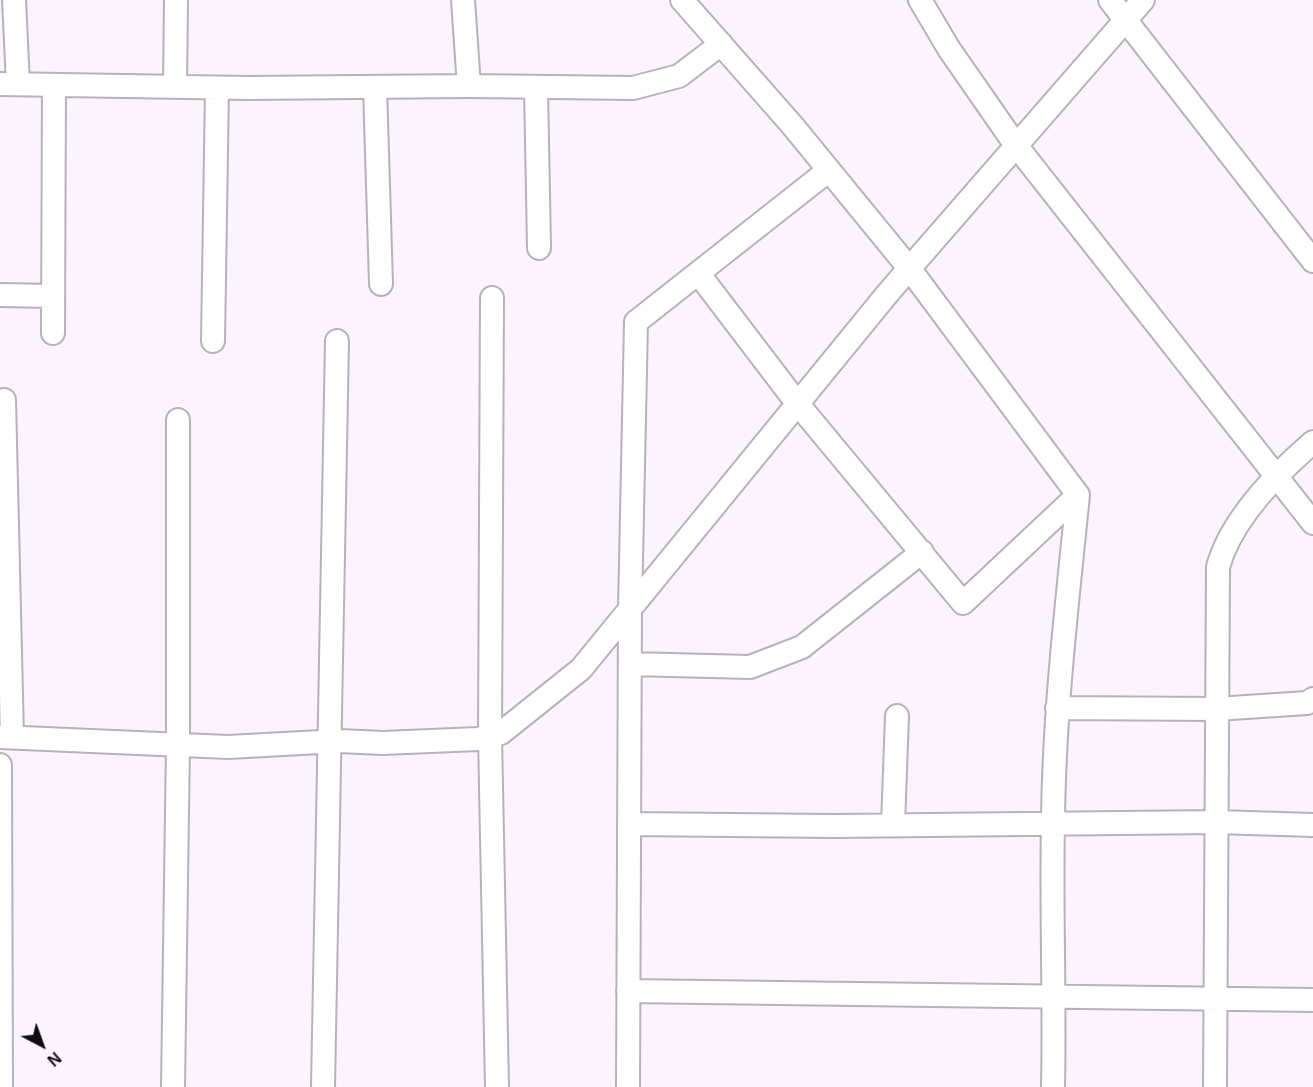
<!DOCTYPE html>
<style>
body{margin:0}
#map{position:relative;width:1313px;height:1087px;overflow:hidden;background:#fbf4fe;font-family:Helvetica,sans-serif}
canvas{display:block}
.north{position:absolute;left:12px;top:1015px;width:60px;height:60px;-webkit-text-stroke:4px #fbf4fe;paint-order:stroke;rotate:139deg;font-size:16px;font-weight:700;line-height:24px;text-align:center;color:#100d11}
.north::after{content:'';display:block;margin:auto;width:21px;height:27px;background:#100d11;clip-path:polygon(50% 0,100% 100%,50% 72%,0 100%)}
</style>
<div id="map">
<canvas width="1313" height="1087"></canvas>
<div class="north">N</div>
</div>
<script>
const c = document.querySelector('canvas').getContext('2d');
c.lineJoin = 'round';
function strokePath(path, color, width, dash) { c.strokeStyle = color; c.lineWidth = width; c.lineCap = dash ? 'butt' : 'round'; c.setLineDash(dash || []); c.stroke(path); }
const street = new Path2D(`
 M 14,0 L 18,84
 M 463,0 L 469,86
 M 682,0 L 792,125 L 909,268 L 1078,495 C 1067,604 1054,713 1053,822 C 1051,911 1055,999 1053,1087
 M 920,0 L 949,49 L 1015,144 L 1313,523
 M 1110,0 L 1313,261
 M 0,84 L 248,88 L 469,86 L 633,88 L 679,76 L 721,44
 M 175,87 L 176,0
 M 375,87 L 381,284
 M 536,88 L 539,248
 M 698,273 L 797,403 L 963,603 L 1078,495
 M 0,295 L 52,296
 M 492,298 L 490,736 L 497,1087
 M 53,333 L 54,85
 M 213,341 L 217,88
 M 4,400 L 12,737
 M 630,664 L 750,667 L 802,647 L 922,552
 M 1057,708 L 1216,709 L 1307,703 L 1313,699
 M 0,737 L 228,747 L 339,741 L 383,743 L 478,739 L 501,733 L 581,669 L 888,293 L 1143,0
 M 0,765 L 1,1087
 M 629,824 L 834,826 L 1217,822 L 1313,825
 M 893,825 L 897,716
 M 628,991 L 1313,1000
 M 173,1087 L 178,744 L 178,420
 M 323,1087 L 337,341
 M 628,1087 L 630,609 L 636,322 L 829,170
 M 1215,1087 L 1218,567 C 1231,519 1276,474 1313,442`);
strokePath(street, '#b9b0bd', 26);
strokePath(street, '#fff', 22);
</script>
